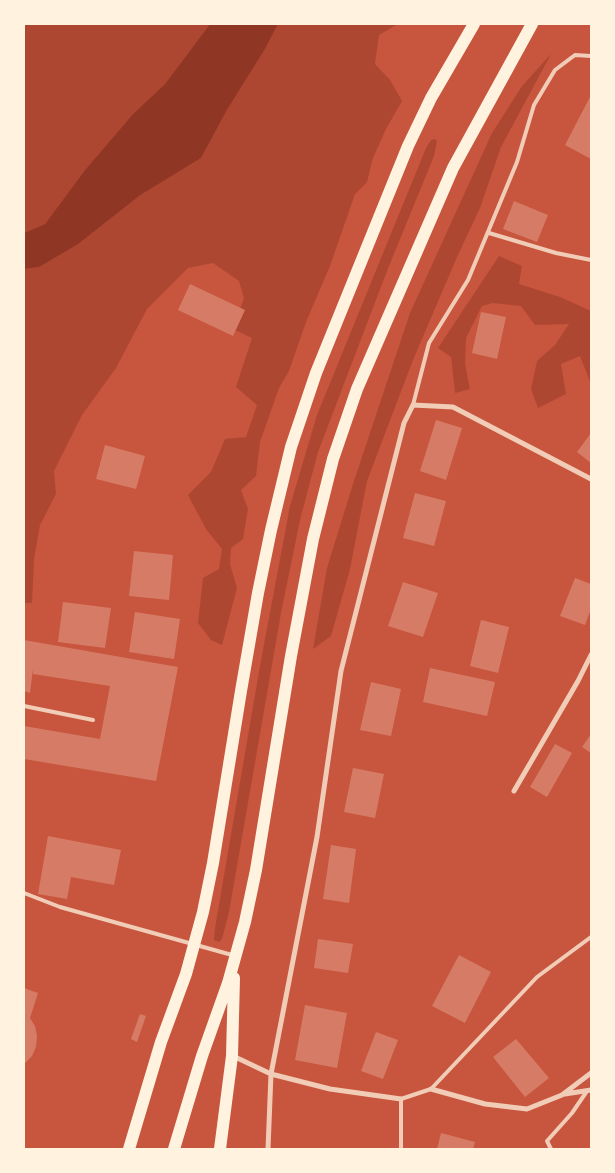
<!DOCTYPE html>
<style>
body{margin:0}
#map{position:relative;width:615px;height:1173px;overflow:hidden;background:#c8553d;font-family:Arial,sans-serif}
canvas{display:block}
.frame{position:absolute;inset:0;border:25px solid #fff3e0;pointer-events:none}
</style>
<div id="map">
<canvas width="615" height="1173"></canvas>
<div class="frame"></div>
</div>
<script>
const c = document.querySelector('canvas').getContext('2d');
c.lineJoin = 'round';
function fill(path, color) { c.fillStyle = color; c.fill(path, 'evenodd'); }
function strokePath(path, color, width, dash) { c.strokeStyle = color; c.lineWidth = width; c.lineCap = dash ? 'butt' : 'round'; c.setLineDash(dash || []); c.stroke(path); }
fill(new Path2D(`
 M 24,24 L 210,24 L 165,84 L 133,114 L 85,170 L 45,224 L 24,233 Z
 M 278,24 L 398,24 L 379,35 L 375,64 L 390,80 L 402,101 L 386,129 L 373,158 L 367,182 L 355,194 L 330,266 L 306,322 L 289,371 L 279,388 L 260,442 L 256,476 L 241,490 L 248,509 L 243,539 L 231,548 L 230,564 L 237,588 L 222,645 L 211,640 L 198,623 L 203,578 L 219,569 L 222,549 L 206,529 L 188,495 L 211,472 L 225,439 L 246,437 L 257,405 L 236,387 L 252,338 L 233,329 L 244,298 L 239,281 L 213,263 L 188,268 L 147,309 L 116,368 L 82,415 L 54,471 L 56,494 L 40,525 L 34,559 L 32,603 L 24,603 L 24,269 L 39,267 L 139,196 L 201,158 L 227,110 L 265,49 Z
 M 551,54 L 501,147 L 480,208 L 457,257 L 413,360 L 367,481 L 350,569 L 331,636 L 313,649 L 327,568 L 353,484 L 410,313 L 492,133 L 522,86 Z
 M 435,139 L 437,141 L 434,156 L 387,271 L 318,452 L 300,520 L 281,613 L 229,912 L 222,939 L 219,942 L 214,940 L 215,928 L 260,666 L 290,506 L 317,415 L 426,148 L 431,140 Z
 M 499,256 L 522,266 L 519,284 L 560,297 L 591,311 L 591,384 L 580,356 L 561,364 L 566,394 L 538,408 L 531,389 L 537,361 L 555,345 L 569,324 L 535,325 L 521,306 L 493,303 L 482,306 L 466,338 L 465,364 L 470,389 L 455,393 L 451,357 L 438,348 Z`), '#ae4732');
fill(new Path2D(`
 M 210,24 L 278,24 L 265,49 L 227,110 L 201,158 L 139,196 L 78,244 L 39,267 L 24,269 L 24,233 L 45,224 L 85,170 L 133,114 L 165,84 Z`), '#8f3625');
fill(new Path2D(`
 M 591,95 L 591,159 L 565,145 Z
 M 514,201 L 548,215 L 537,242 L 503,229 Z
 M 190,284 L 245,310 L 233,336 L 178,310 Z
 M 481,312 L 506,317 L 497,359 L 472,353 Z
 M 436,420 L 462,428 L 446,480 L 420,471 Z
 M 591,433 L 591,463 L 577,452 Z
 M 105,445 L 145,456 L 136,489 L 96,479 Z
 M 415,493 L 446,501 L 434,546 L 403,538 Z
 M 134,551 L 173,555 L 169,600 L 129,596 Z
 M 575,578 L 591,584 L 591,609 L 585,625 L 560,616 Z
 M 403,582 L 438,593 L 423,637 L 388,626 Z
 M 63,602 L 111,608 L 105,648 L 58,642 Z
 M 135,612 L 180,619 L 174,659 L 129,652 Z
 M 481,620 L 509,627 L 498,673 L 470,666 Z
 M 24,640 L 178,667 L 156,781 L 24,759 L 24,726 L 100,739 L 110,686 L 33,674 L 33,669 L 30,693 L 24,691 Z
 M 430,668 L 495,682 L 487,716 L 423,702 Z
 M 371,682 L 401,689 L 391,736 L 360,730 Z
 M 591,734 L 591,753 L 582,747 Z
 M 555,744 L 572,753 L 547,797 L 530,787 Z
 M 353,768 L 384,774 L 375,818 L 344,812 Z
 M 48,836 L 121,850 L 114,885 L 71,877 L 67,899 L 38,894 Z
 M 331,845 L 356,849 L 349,903 L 323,899 Z
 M 318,939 L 353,944 L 348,973 L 314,968 Z
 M 459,955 L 491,972 L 465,1023 L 432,1006 Z
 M 24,988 L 38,993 L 30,1018 L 35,1026 L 37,1036 L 36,1047 L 32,1056 L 24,1064 Z
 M 305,1005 L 347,1013 L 337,1068 L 295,1060 Z
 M 140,1014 L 146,1016 L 137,1042 L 131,1039 Z
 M 376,1032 L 398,1040 L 383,1079 L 361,1071 Z
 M 516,1039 L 549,1078 L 525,1097 L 493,1057 Z
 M 441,1133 L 475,1142 L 473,1149 L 437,1149 Z`), '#d67c66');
strokePath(new Path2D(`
 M 489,233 L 556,253 L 591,260
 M 413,405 L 429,343 L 468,280 L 517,162 L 534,105 L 555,70 L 575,55 L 591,56
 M 24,706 L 93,720
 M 24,893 L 60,907 L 232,955
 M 401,1149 L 401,1099 L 431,1089 L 537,977 L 591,937
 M 551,1149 L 547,1141 L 572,1113 L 587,1091`), '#f1ccb7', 4);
strokePath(new Path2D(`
 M 514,791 L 578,681 L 591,655
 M 233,1056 L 271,1074 L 330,1089 L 401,1099
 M 431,1089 L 485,1104 L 527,1109 L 562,1095 L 591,1073
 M 565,1094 L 591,1090
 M 268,1149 L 271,1074 L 317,837 L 341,671 L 404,423 L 413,405 L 453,407 L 591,479`), '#f1ccb7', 5);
strokePath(new Path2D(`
 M 129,1149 L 161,1042 L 186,974 L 203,912 L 213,863 L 241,691 L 258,593 L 271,530 L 291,447 L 316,373 L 408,146 L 431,98 L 474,24
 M 174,1149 L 202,1056 L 228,983 L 245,922 L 256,870 L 291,656 L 313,539 L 333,459 L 357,389 L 453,168 L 532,24
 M 220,1149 L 232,1056 L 234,978`), '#fff3e0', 12);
</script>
